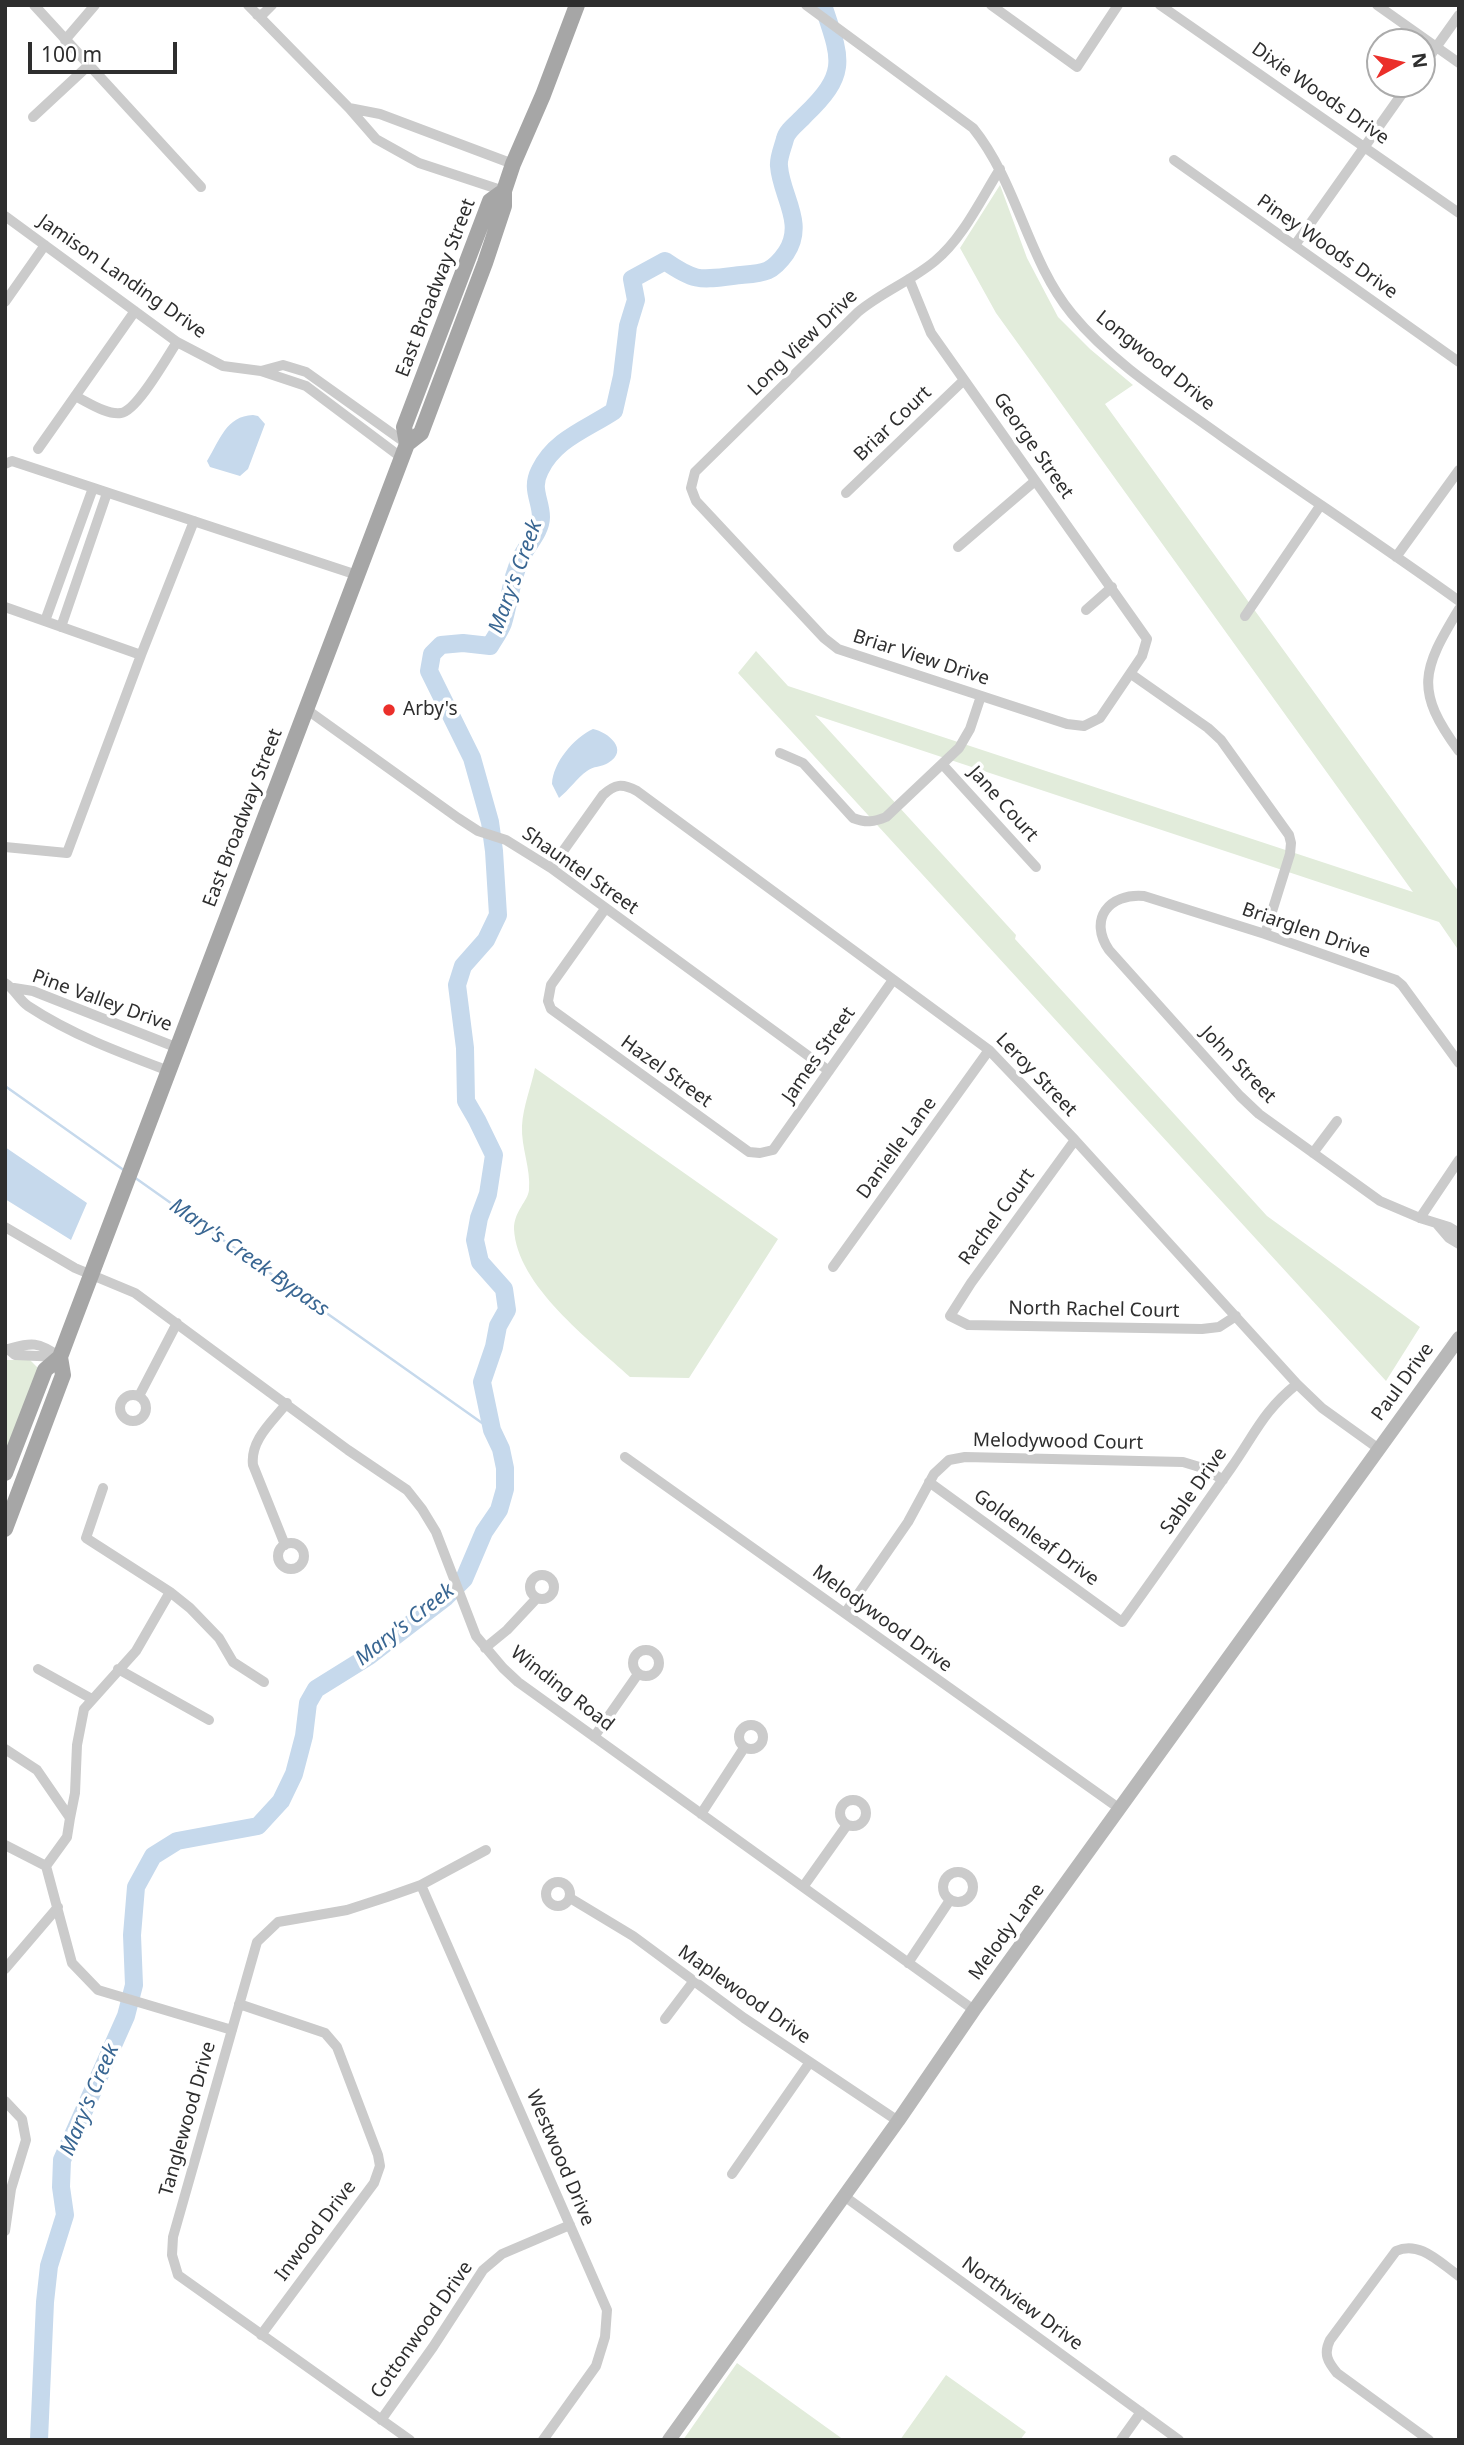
<!DOCTYPE html>
<style>
body{margin:0}
#map{position:relative;width:1464px;height:2445px;overflow:hidden;background:#fff;font-family:"Noto Sans",sans-serif}
canvas{display:block}
.frame{position:absolute;inset:0;border:7px solid #2e2e2e;pointer-events:none}
.north{position:absolute;left:1366px;top:28px;width:70px;height:70px;box-sizing:border-box;background:#fff;border:2px solid #ababab;border-radius:50%;rotate:82deg;font-size:19px;font-weight:700;line-height:28px;text-align:center;color:#2e2e2e}
.north::after{content:'';display:block;margin:auto;width:24px;height:32px;background:#eb2f2a;clip-path:polygon(50% 0,100% 100%,50% 72%,0 100%)}
.scale{position:absolute;left:28px;top:42px;width:149px;height:32px;box-sizing:border-box;border:4px solid #2e2e2e;border-top:0;padding-left:9px;font-size:21px;line-height:24px;white-space:nowrap;color:#2e2e2e;-webkit-text-stroke:5px #fff;paint-order:stroke}
</style>
<div id="map">
<canvas width="1464" height="2445"></canvas>
<div class="frame"></div>
<div class="north">N</div>
<div class="scale">100 m</div>
</div>
<script>
const c = document.querySelector('canvas').getContext('2d');
c.lineJoin = 'round';
function fill(path, color) { c.fillStyle = color; c.fill(path, 'evenodd'); }
function strokePath(path, color, width, dash) { c.strokeStyle = color; c.lineWidth = width; c.lineCap = dash ? 'butt' : 'round'; c.setLineDash(dash || []); c.stroke(path); }
function write(font, color, halo, rows, align = 'center') {
  c.font = font + ' "Noto Sans",sans-serif'; c.lineWidth = 7; c.setLineDash([]); c.textBaseline = 'middle'; c.strokeStyle = halo; c.fillStyle = color; for (const [text, x, y, turn = 0] of rows) {
    c.save(); c.translate(x, y); c.rotate((+turn || 0) * Math.PI / 180); c.textAlign = isNaN(turn) ? turn : align; if (halo) c.strokeText(text, 0, 0); c.fillText(text, 0, 0); c.restore();
  }
}
fill(new Path2D(`
 M 1000,185 L 1027,258 L 1058,317 L 1090,349 L 1133,385 L 1105,404 L 1459,892 L 1459,951 L 1439,922 L 815,715 L 1016,935 L 1015,939 L 1267,1216 L 1420,1327 L 1386,1381 L 738,673 L 756,651 L 788,686 L 1413,892 L 996,313 L 960,248 Z
 M 535,1068 L 778,1239 L 689,1378 L 630,1377 C 590,1340 517,1286 514,1229 C 514,1211 528,1201 529,1190 C 531,1169 521,1147 522,1126 C 523,1107 531,1087 535,1068 Z
 M 5,1360 L 30,1360 L 39,1369 L 5,1454 Z
 M 737,2363 L 844,2440 L 683,2440 Z
 M 946,2375 L 1026,2432 L 1020,2440 L 900,2440 Z`), '#e2ecdb');
fill(new Path2D(`
 M 253,415 L 258,416 L 265,424 L 248,469 L 240,476 L 210,467 L 207,461 C 220,440 226,416 253,415 Z
 M 593,729 C 608,732 630,750 608,763 C 602,767 593,766 587,771 C 577,778 569,790 559,798 L 552,784 C 553,762 574,738 593,729 Z
 M 5,1147 L 87,1203 L 71,1240 L 5,1199 Z`), '#c6d9ec');
strokePath(new Path2D(`
 M 5,1086 L 125,1171
 M 134,1177 L 492,1430`), '#c6d9ec', 2.5);
strokePath(new Path2D(`
 M 39,2440 L 45,2302 L 49,2266 L 65,2215 L 61,2187 L 62,2160 L 126,2016 L 134,1985 L 132,1935 L 136,1887 L 153,1856 L 177,1841 L 258,1826 L 281,1801 L 294,1774 L 304,1736 L 308,1703 L 316,1689 L 369,1656 L 446,1597 L 464,1579 L 484,1532 L 499,1510 L 505,1489 L 505,1468 L 501,1449 L 492,1430 L 482,1382 L 494,1347 L 498,1326 L 507,1310 L 504,1289 L 480,1262 L 475,1240 L 479,1218 L 488,1194 L 494,1155 L 477,1120 L 466,1101 L 465,1048 L 457,985 L 463,966 L 486,940 L 498,915 L 494,851 L 490,822 L 472,758 L 429,671 L 432,654 L 441,645 L 463,643 L 490,646 C 494,639 500,631 503,623 C 510,600 511,577 522,556 C 528,544 541,531 541,517 C 541,500 530,489 540,470 C 555,439 587,429 614,411 L 622,376 L 628,326 L 636,300 L 632,279 L 665,261 C 698,284 702,279 741,275 C 764,273 772,273 786,253 C 806,223 781,196 779,166 C 778,158 783,147 785,139 C 787,130 798,123 805,115 C 849,73 841,59 823,5`), '#c6d9ec', 18);
strokePath(new Path2D(`
 M 34,5 L 201,187
 M 248,5 L 349,108 L 376,139 L 419,163 L 504,191
 M 806,5 L 973,128 C 1018,184 1027,259 1072,314 C 1112,363 1173,401 1224,438 C 1302,493 1381,545 1459,601
 M 991,5 L 1077,67 L 1118,5
 M 1160,5 L 1459,213
 M 1377,5 L 1459,63
 M 257,15 L 263,14 L 272,5
 M 65,40 L 95,5
 M 1422,67 L 1459,15
 M 349,108 L 380,114 L 513,164
 M 33,117 L 89,65
 M 1174,160 L 1459,362
 M 5,216 L 177,342 L 223,366 L 261,371 L 306,386 L 402,458
 M 1295,245 L 1409,84
 M 909,279 L 931,333 L 1147,639 L 1142,656 L 1100,718 L 1084,726 L 1067,724 L 838,649 L 824,638 L 696,501 L 691,488 L 695,472 L 858,312 C 882,292 911,281 935,261 C 963,238 981,199 1000,169
 M 5,302 L 45,245
 M 261,371 L 283,365 L 306,372 L 407,444
 M 75,396 C 88,402 106,415 121,413 C 137,411 167,357 177,342
 M 38,449 L 135,311
 M 5,464 L 12,461 L 357,575
 M 846,493 L 964,380
 M 958,547 L 1035,481
 M 1396,557 L 1459,470
 M 5,607 L 141,655 L 67,853 L 5,847
 M 1459,609 C 1422,670 1414,690 1459,751
 M 1086,610 L 1112,587
 M 1245,616 L 1320,506
 M 45,621 L 93,488
 M 61,627 L 107,493
 M 141,655 L 194,521
 M 1131,674 L 1208,728 L 1221,740 L 1289,835 L 1291,843 L 1290,854 L 1265,934
 M 306,709 L 458,818 L 478,831 L 506,840 L 551,868 L 829,1071
 M 780,753 L 803,763 L 853,818 C 866,823 874,822 886,817 L 959,748 L 970,729 L 981,696
 M 943,765 L 1036,867
 M 551,868 L 603,795 C 615,784 622,783 637,791 L 989,1050 L 1075,1140 L 1297,1384 L 1322,1408 L 1379,1449
 M 605,909 L 551,985 L 548,1001 L 551,1009 L 749,1152 L 760,1153 L 773,1150 L 893,980
 M 5,983 C 15,989 19,1000 28,1006 C 72,1035 121,1053 169,1071
 M 14,988 L 33,991 L 178,1048
 M 1459,1063 L 1402,985 L 1396,980 L 1265,934 L 1144,896 C 1109,893 1088,919 1109,950 L 1240,1096 L 1259,1114 L 1380,1201 L 1420,1218 L 1449,1227 L 1459,1233
 M 1075,1140 L 971,1283 L 950,1316 L 968,1325 L 1202,1329 L 1219,1327 L 1236,1316
 M 1313,1153 L 1337,1121
 M 1420,1218 L 1459,1160
 M 1437,1224 L 1449,1238 L 1459,1244
 M 5,1227 L 75,1268 L 135,1293 L 348,1450 L 407,1490 L 422,1509 L 436,1532 L 476,1636 L 503,1668 L 518,1682 L 974,2010
 M 833,1267 L 989,1050
 M 5,1350 C 31,1343 36,1340 60,1357
 M 9,1350 L 15,1355 L 60,1357
 M120 1408a13 13 0 1 1 26 0a13 13 0 1 1-26 0Z
 M 139,1396 L 177,1323
 M 625,1457 L 1120,1809
 M 929,1482 L 1122,1622 C 1159,1571 1195,1519 1231,1468 C 1255,1434 1263,1411 1297,1384
 M 103,1488 L 86,1538 L 170,1592 L 190,1608 L 219,1638 L 233,1662 L 264,1682
 M278 1556a13 13 0 1 1 26 0a13 13 0 1 1-26 0Z
 M 285,1545 L 253,1465 C 250,1440 272,1422 287,1403
 M530 1587a12 12 0 1 1 24 0a12 12 0 1 1-24 0Z
 M 845,1613 L 908,1522 L 934,1474 L 949,1460 L 965,1457 L 1183,1462 L 1206,1469 L 1223,1480
 M 485,1648 L 507,1630 L 536,1599
 M633 1663a13 13 0 1 1 26 0a13 13 0 1 1-26 0Z
 M 38,1669 L 92,1699
 M 118,1669 L 209,1720
 M739 1737a12 12 0 1 1 24 0a12 12 0 1 1-24 0Z
 M 594,1737 L 638,1674
 M 5,1749 L 37,1770 L 70,1818 L 67,1837 L 46,1866
 M840 1813a13 13 0 1 1 26 0a13 13 0 1 1-26 0Z
 M 701,1814 L 744,1748
 M 70,1818 L 75,1793 L 77,1745 L 84,1709 L 136,1651 L 170,1592
 M 5,1845 L 46,1866 L 72,1963 L 98,1990 L 232,2030
 M943 1887a15 15 0 1 1 30 0a15 15 0 1 1-30 0Z
 M546 1894a12 12 0 1 1 24 0a12 12 0 1 1-24 0Z
 M 421,1885 L 607,2310 L 605,2337 L 596,2366 L 543,2440
 M 803,1887 L 847,1825
 M 570,1898 L 633,1936 L 744,2018 L 898,2121
 M 908,1963 L 950,1900
 M 5,1969 L 58,1907
 M 239,2004 L 325,2033 L 337,2047 L 378,2155 L 380,2166 L 374,2183 L 261,2335
 M 665,2019 L 693,1982
 M 5,2101 L 22,2119 L 26,2140 L 11,2189 L 5,2231
 M 732,2174 L 810,2062
 M 844,2196 L 1179,2440
 M 381,2420 L 433,2347 L 483,2270 L 502,2254 L 570,2225
 M 410,2440 L 178,2275 L 172,2255 L 173,2237 L 257,1942 L 278,1922 L 347,1910 L 387,1897 L 421,1885 L 486,1850
 M 1121,2440 L 1141,2412
 M 1429,2440 L 1337,2373 C 1328,2362 1323,2354 1330,2340 L 1396,2251 C 1420,2240 1440,2263 1459,2276`), '#cbcbcb', 10);
strokePath(new Path2D(`
 M 669,2440 L 898,2121 L 974,2010 L 1459,1338`), '#b8b8b8', 14);
strokePath(new Path2D(`
 M 407,444 L 404,427 L 490,201 L 504,191
 M 5,1473 L 45,1370 L 60,1357 L 69,1333 L 407,444 L 421,433 L 485,263 L 504,206 L 504,191 L 513,164 L 543,95 L 577,5
 M 5,1529 L 63,1375 L 60,1357`), '#a6a6a6', 16);
for (const [x, y, r, color] of [
 [389,710,7,"#eb2f2a"]
]) { const dot = new Path2D(); dot.arc(x, y, r, 0, 2 * Math.PI); c.fillStyle = color; c.fill(dot); strokePath(dot, '#fff', 2.5); }
write('19px', '#2e2e2e', '#fff', [
 ["Dixie Woods Drive",1320,94,35],
 ["Piney Woods Drive",1327,247,35],
 ["Jamison Landing Drive",122,277,35],
 ["East Broadway Street",436,288,-69],
 ["Long View Drive",803,343,-44],
 ["Longwood Drive",1155,361,39],
 ["Briar Court",893,424,-44],
 ["George Street",1033,446,55],
 ["Briar View Drive",921,658,18],
 ["Jane Court",1003,804,48],
 ["East Broadway Street",243,818,-69],
 ["Shauntel Street",580,871,35],
 ["Briarglen Drive",1306,931,19],
 ["Pine Valley Drive",102,1001,20],
 ["James Street",819,1055,-55],
 ["John Street",1238,1065,46],
 ["Hazel Street",666,1072,36],
 ["Leroy Street",1036,1075,46],
 ["Danielle Lane",897,1148,-54],
 ["Rachel Court",997,1217,-54],
 ["North Rachel Court",1094,1310,1],
 ["Paul Drive",1403,1382,-54],
 ["Melodywood Court",1058,1442,1],
 ["Sable Drive",1194,1491,-55],
 ["Goldenleaf Drive",1036,1538,36],
 ["Melodywood Drive",882,1619,36],
 ["Winding Road",562,1689,38],
 ["Melody Lane",1007,1932,-54],
 ["Maplewood Drive",744,1995,35],
 ["Tanglewood Drive",188,2119,-74],
 ["Westwood Drive",560,2158,67],
 ["Inwood Drive",316,2231,-53],
 ["Northview Drive",1022,2304,36],
 ["Cottonwood Drive",422,2330,-55]
]);
write('19px', '#2e2e2e', '#fff', [
 ["Arby's",403,710]
], 'left');
write('italic 21px', '#396692', '#fff', [
 ["Mary's Creek",516,577,-70],
 ["Mary's Creek Bypass",249,1258,35],
 ["Mary's Creek",405,1625,-38],
 ["Mary's Creek",90,2100,-67]
]);
</script>
